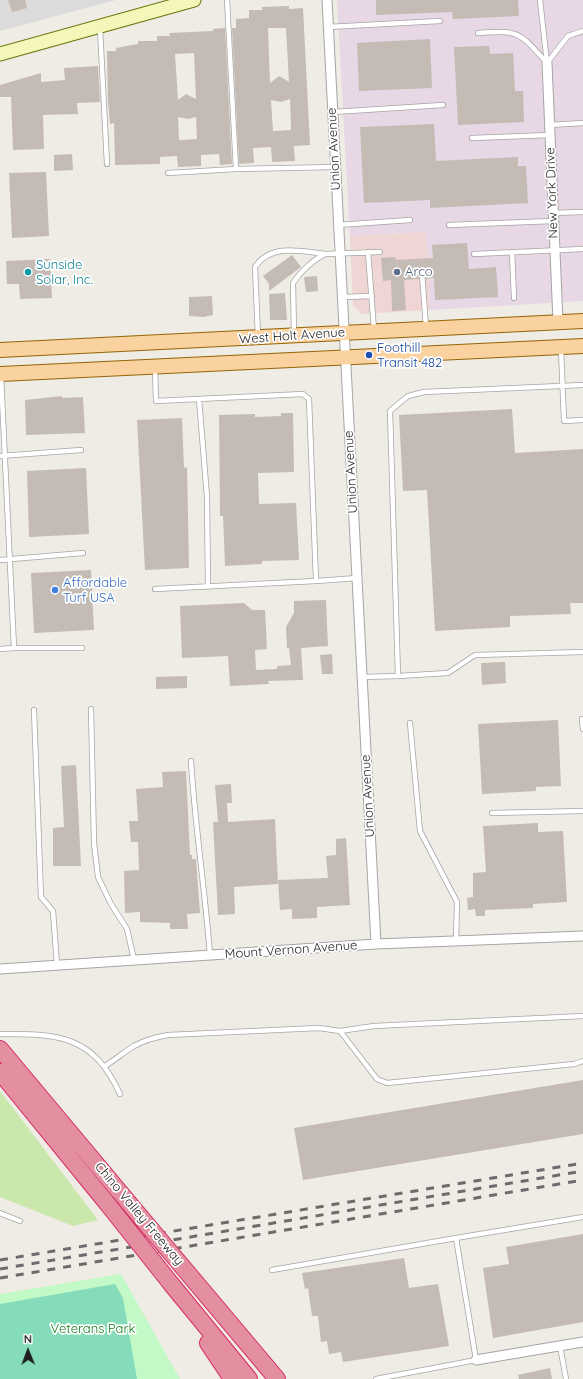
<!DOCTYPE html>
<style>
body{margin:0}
#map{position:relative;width:583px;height:1379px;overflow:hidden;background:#efece5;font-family:Quicksand,sans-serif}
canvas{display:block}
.north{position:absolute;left:8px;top:1331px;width:40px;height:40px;-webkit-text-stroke:3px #fff;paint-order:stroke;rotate:359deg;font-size:11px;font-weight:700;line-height:16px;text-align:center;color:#1e1e1e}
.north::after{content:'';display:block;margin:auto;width:14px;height:18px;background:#1e1e1e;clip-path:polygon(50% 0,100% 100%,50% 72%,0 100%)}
</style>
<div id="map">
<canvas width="583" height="1379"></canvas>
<div class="north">N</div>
</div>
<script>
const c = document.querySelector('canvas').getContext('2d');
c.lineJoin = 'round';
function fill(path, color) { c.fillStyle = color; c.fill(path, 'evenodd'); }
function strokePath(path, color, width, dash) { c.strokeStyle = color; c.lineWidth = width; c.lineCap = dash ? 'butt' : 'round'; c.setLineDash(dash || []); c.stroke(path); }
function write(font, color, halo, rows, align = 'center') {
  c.font = font + ' Quicksand,sans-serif'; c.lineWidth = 3.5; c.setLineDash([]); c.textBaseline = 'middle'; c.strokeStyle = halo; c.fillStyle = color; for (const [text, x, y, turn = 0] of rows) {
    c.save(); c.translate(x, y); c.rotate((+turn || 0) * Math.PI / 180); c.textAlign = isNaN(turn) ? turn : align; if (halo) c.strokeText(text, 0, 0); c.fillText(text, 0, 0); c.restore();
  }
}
fill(new Path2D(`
 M 0,0 L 116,0 L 0,31 Z`), '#dcdbdb');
fill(new Path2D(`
 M 427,232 L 430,310 L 362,314 L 353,306 L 350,236 Z`), '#efd6d5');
fill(new Path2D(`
 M 337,0 L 583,0 L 583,301 L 430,310 L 426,232 L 350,236 Z`), '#e8d7e5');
fill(new Path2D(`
 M 0,1091 L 98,1220 L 73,1226 L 0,1197 Z`), '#cae8ac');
fill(new Path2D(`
 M 121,1274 L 180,1379 L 0,1379 L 0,1294 Z`), '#c3f8c7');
fill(new Path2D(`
 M 115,1284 L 123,1298 L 137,1379 L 0,1379 L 0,1304 Z`), '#85dcba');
fill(new Path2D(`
 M 8,0 L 25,0 L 27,8 L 12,12 Z
 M 376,0 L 518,0 L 519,16 L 453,19 L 452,12 L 376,15 Z
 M 289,6 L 289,9 L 303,8 L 310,145 L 294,146 L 295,161 L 272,162 L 271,147 L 253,148 L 254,163 L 239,164 L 232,28 L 236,28 L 236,19 L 249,18 L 249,10 L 262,10 L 262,7 ZM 268,28 L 286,28 L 289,82 L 279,76 L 270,83 ZM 290,99 L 291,130 L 273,131 L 271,100 L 281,102 Z
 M 225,28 L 232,164 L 220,165 L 219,154 L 201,155 L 201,166 L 178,167 L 177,156 L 160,157 L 160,164 L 115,165 L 114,123 L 110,124 L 108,101 L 107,51 L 116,51 L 116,48 L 138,44 L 138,41 L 157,41 L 157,36 L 170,36 L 169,33 L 213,31 L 213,29 ZM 194,53 L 196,99 L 186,94 L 178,100 L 175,54 ZM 178,117 L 188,119 L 196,117 L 197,139 L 179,140 Z
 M 430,39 L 432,88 L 359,91 L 357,43 Z
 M 489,46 L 490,54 L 513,53 L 515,91 L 523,91 L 524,122 L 458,125 L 454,47 Z
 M 98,66 L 100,102 L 77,103 L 78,114 L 43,115 L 44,149 L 13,150 L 11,97 L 0,97 L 0,85 L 41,73 L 41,82 L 65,80 L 64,68 Z
 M 434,124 L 436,161 L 518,157 L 518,166 L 526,166 L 528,203 L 430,208 L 430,200 L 364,203 L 360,127 Z
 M 72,154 L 73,170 L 54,171 L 54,155 Z
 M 46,172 L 49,236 L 12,238 L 9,173 Z
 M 467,243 L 469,269 L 496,267 L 498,297 L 435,300 L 434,278 L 426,279 L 425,271 L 421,269 L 418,272 L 419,279 L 404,280 L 406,310 L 392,311 L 391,280 L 383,281 L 381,258 L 395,257 L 396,260 L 433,258 L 432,245 Z
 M 292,255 L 301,267 L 269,291 L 269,284 L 263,276 Z
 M 50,259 L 52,298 L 20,299 L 19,284 L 7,284 L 6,261 Z
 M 317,276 L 318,291 L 306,292 L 304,277 Z
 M 285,293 L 287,320 L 270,320 L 269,294 Z
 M 212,296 L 213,315 L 203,317 L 189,316 L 189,297 Z
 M 62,396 L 62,398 L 83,397 L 85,433 L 26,435 L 25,400 Z
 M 512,409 L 515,453 L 583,449 L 583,603 L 570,603 L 571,614 L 510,616 L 510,627 L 435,631 L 427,490 L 403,491 L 399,415 Z
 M 281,413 L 293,413 L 294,472 L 258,473 L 259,504 L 296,503 L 299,560 L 262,561 L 262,564 L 225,566 L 223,516 L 220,516 L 219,415 L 255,414 L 255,417 L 281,416 Z
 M 182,418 L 184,468 L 187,467 L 189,568 L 145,570 L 137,420 Z
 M 86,468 L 89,534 L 29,537 L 27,471 Z
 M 91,570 L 94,630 L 34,633 L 31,573 Z
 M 326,600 L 328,646 L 301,648 L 303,680 L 268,681 L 269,684 L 230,686 L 228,656 L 182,658 L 180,606 L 244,603 L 252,610 L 265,610 L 267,649 L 255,650 L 256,670 L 277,669 L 277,666 L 291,665 L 289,648 L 287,648 L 286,627 L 294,613 L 294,601 Z
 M 332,654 L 333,674 L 322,674 L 320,655 Z
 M 505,662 L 506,683 L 482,685 L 481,663 Z
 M 187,676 L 187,688 L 156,689 L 156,677 Z
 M 558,720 L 561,786 L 536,787 L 536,791 L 482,794 L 478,724 Z
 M 76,765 L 81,866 L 53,866 L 53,828 L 64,827 L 61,766 Z
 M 186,771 L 190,855 L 192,855 L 192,859 L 196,859 L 200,913 L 187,914 L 188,929 L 170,929 L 170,923 L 140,922 L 140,912 L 125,913 L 124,871 L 139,870 L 138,842 L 131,842 L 129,821 L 138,821 L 136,789 L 163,787 L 162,772 Z
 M 231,784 L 232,803 L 227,803 L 228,822 L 275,819 L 278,884 L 234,887 L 235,914 L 218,915 L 213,822 L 218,822 L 215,785 Z
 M 538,823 L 538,832 L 563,831 L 567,902 L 533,904 L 533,908 L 485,910 L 485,916 L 476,916 L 475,909 L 468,910 L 467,898 L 473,897 L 473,873 L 486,872 L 483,826 Z
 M 346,838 L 350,905 L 317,907 L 317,918 L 292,919 L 292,909 L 280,910 L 278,880 L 328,878 L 326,856 L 336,855 L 336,839 Z
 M 583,1080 L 583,1134 L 303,1180 L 294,1128 Z
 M 583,1234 L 583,1322 L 493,1338 L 483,1268 L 509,1264 L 506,1247 Z
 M 404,1258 L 409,1288 L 438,1284 L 449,1346 L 343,1362 L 341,1352 L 329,1354 L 327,1341 L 321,1342 L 318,1316 L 312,1316 L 308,1288 L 305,1289 L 302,1273 Z
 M 550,1368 L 552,1379 L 519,1379 L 518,1375 Z`), '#c4bbb4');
const lane = new Path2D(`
 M 540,0 L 547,63
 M 328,27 L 440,21
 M 100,28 L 107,164
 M 478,33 C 520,30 519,32 547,63
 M 547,63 L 568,36 L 583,31
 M 333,112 L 443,105
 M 549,125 L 583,123
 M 472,138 L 550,135
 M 236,169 L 335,167
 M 168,173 L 236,169 L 227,0
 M 553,213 L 583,212
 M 338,225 L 410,220
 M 449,225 L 553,221
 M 368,252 L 374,330
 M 512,252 L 514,298
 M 474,254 L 583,249
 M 422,273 L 426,327
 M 342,297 L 372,296
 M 294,334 L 293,283 C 300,272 313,260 325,254 L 380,252
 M 258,336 L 255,267 C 271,243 301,251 325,254
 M 561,349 L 564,421 L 583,420
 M 155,368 L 156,401 L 303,394 L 309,399 L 316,581 L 357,578
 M 1,376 L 14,648 L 82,648
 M 583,385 L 424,392 L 408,396 L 390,411 L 398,676 L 448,673 L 475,655 L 583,652
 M 199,399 L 207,497 L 208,587
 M 0,456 L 81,450
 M 0,560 L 83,553
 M 155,589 L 316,581
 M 0,649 L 14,648
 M 362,677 L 398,676
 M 91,709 L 94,843 L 98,877 L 111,904 L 127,929 L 134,960
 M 34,710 L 41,897 L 53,911 L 57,965
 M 582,719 L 583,729
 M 410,723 L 420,831 L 457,902 L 456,941
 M 191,761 C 195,826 205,890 210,955
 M 492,813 L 583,811
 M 340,1031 L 377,1079 L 387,1083 L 574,1064 L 583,1061
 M 0,1034 C 59,1034 93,1035 120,1094
 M 105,1066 C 115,1060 124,1052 134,1046 C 145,1040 156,1037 168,1035 L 319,1028 L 340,1031 L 374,1026 L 583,1016
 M 0,1213 L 20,1221
 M 272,1270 L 456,1238
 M 560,1346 L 566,1379
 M 376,1379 L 476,1360 L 456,1238 L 583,1217`);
const street = new Path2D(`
 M 327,0 L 376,944
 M 547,63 L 558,322
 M 0,969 L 376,944 L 583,936
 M 476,1360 L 583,1342`);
const secondary = new Path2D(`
 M 0,54 L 194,0`);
const primary = new Path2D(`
 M 0,350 L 583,321
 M 0,374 L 583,346`);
const highway = new Path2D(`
 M 0,1049 L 128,1202
 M 0,1072 L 106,1202
 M 197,1284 L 277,1379
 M 172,1285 L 249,1379
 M 208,1343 L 232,1379`);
strokePath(lane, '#a5a5a5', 6);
strokePath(street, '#a5a5a5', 11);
strokePath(secondary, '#687308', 15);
strokePath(primary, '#946405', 16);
strokePath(highway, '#d52a65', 18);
strokePath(lane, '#fff', 4.5);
strokePath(street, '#fff', 9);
strokePath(secondary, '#f5f7ba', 13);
strokePath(primary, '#f9d2a0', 14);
strokePath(highway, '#e48f9f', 16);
strokePath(new Path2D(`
 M 0,1260 L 583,1163
 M 0,1269 L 583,1171
 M 0,1278 L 583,1180`), '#6c6c6c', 3, [8, 8]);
const highwayBridge = new Path2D(`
 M 106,1202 L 172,1285
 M 128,1202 L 197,1284`);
strokePath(highwayBridge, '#d52a65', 18, []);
strokePath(highwayBridge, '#e48f9f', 16);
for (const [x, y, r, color] of [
 [28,272,4,"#0f9aa8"],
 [397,272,4,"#5c6f8a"],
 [369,355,4,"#1a4fb4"],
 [55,590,4,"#3f7fe0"]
]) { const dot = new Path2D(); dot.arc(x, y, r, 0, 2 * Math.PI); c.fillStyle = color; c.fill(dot); strokePath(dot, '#fff', 1.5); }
write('13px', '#1e1e1e', '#fff', [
 ["Union Avenue",334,149,-93],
 ["New York Drive",552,193,-92],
 ["West Holt Avenue",292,336,-4],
 ["Union Avenue",351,472,-93],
 ["Union Avenue",368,796,-93],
 ["Mount Vernon Avenue",291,950,-4],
 ["Chino Valley Freeway",139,1214,50]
]);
write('13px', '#0d838f', '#fff', [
 ["Sunside",36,265],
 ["Solar, Inc.",36,280]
], 'left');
write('13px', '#4e5e75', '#fff', [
 ["Arco",405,272]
], 'left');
write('13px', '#164399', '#fff', [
 ["Foothill",377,348],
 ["Transit 482",377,363]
], 'left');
write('13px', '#366cbe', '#fff', [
 ["Affordable",63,583],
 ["Turf USA",63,598]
], 'left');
write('13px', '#0f7a17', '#fff', [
 ["Veterans Park",93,1329]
]);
</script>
